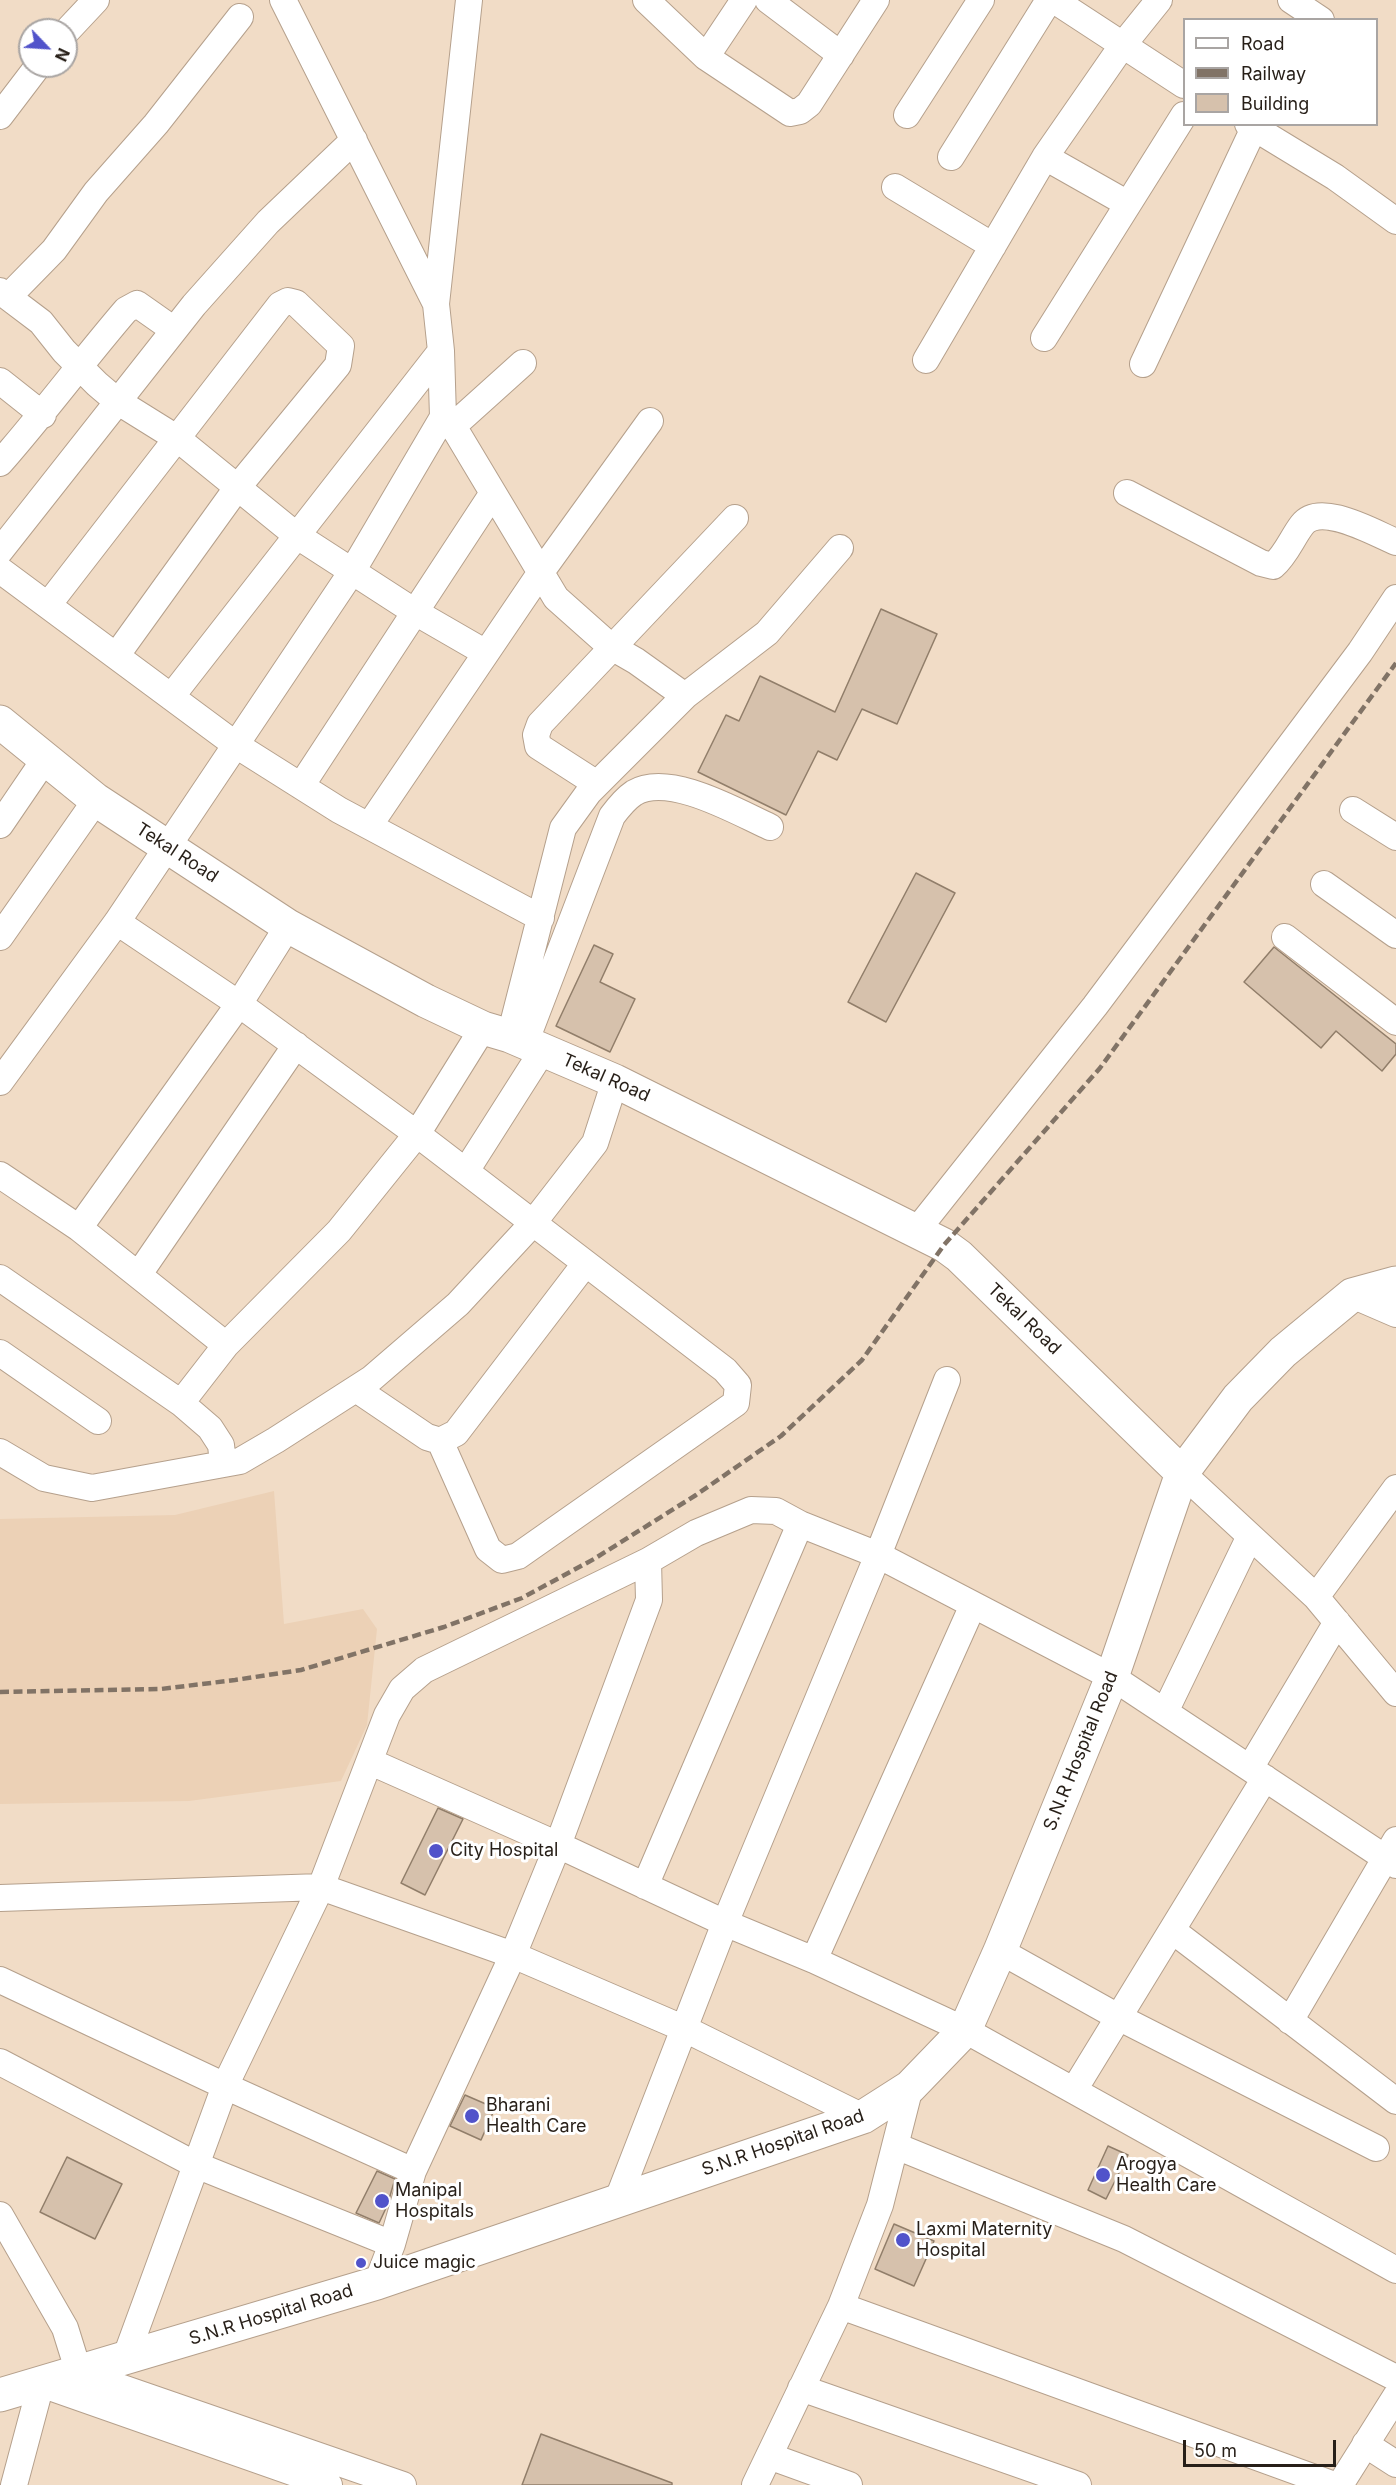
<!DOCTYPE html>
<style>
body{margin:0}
#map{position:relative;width:1396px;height:2485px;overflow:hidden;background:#f1dcc6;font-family:Inter,sans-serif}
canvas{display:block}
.legend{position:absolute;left:1183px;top:18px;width:195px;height:108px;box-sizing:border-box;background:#fff;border:2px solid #a9a5a3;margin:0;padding:8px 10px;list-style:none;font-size:18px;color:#271f18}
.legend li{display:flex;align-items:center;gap:12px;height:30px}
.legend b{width:30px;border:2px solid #a9a5a3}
.north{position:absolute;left:18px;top:18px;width:60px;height:60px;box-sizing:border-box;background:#fff;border:2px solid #a9a5a3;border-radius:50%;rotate:115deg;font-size:16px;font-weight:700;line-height:24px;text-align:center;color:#271f18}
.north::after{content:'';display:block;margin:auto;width:21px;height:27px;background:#5153ca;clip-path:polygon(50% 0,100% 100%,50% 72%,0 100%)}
.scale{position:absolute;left:1183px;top:2440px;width:153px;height:27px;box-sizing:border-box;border:3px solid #271f18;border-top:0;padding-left:8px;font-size:18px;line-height:21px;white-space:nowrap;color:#271f18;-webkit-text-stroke:4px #fff;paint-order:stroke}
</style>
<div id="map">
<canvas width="1396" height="2485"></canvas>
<ul class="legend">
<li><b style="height:8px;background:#fff"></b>Road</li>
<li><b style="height:8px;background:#817366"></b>Railway</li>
<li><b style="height:16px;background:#d6c1ac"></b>Building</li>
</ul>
<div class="north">N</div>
<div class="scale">50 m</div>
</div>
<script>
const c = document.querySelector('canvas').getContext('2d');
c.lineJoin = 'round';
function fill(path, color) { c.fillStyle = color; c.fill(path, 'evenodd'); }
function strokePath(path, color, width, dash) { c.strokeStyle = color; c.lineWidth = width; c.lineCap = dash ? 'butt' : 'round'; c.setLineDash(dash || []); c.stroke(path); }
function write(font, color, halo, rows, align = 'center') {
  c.font = font + ' Inter,sans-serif'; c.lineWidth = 6; c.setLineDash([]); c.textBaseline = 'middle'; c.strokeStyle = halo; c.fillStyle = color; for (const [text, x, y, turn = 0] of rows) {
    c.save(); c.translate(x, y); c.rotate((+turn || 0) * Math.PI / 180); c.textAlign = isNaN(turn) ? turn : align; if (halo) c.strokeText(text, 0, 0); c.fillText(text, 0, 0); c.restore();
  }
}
fill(new Path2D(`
 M 274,1491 L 284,1624 L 363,1609 L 377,1629 L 367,1725 L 341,1781 L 189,1801 L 0,1804 L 0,1519 L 175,1515 Z`), '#ecd1b6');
const building = new Path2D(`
 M 881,609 L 937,634 L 897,724 L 862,709 L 837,760 L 818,751 L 786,815 L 698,772 L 726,715 L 739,721 L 760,676 L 835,712 Z
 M 916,873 L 955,893 L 886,1022 L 848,1002 Z
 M 594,945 L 613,954 L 600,982 L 635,999 L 610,1052 L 556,1026 Z
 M 1274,947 L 1396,1044 L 1396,1054 L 1382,1071 L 1336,1031 L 1321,1048 L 1244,982 Z
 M 438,1808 L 463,1819 L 425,1895 L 401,1883 Z
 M 465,2095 L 495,2108 L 481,2140 L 450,2126 Z
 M 1108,2146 L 1128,2155 L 1106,2199 L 1088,2190 Z
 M 67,2157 L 122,2184 L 95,2239 L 40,2212 Z
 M 377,2171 L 395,2179 L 387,2206 L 379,2223 L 356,2213 Z
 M 894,2224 L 934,2241 L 914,2286 L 875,2269 Z
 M 541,2434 L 672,2483 L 672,2485 L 522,2485 Z`);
fill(building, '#d6c1ac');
strokePath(building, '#917e6a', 1.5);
const minor = new Path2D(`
 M 283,0 L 436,304
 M 646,0 L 706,57 L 744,0
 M 768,0 L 841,55
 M 1054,0 L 1184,85
 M 1291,0 L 1321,20
 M 66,32 L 96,0
 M 706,57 L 790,113 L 800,111 L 809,104 L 876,0
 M 907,115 L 981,0
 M 0,116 L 38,66
 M 1248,124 L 1335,177 L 1396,221
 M 951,157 L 1049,0
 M 1045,157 L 1128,204
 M 895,187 L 993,246
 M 0,291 L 41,322 L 64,351 L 97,384 L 117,401 L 178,439 L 296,535 L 415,612 L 486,653
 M 8,297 L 54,250 L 96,192 L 156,124 L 240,17
 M 1044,338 L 1184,115
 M 926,360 L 1045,157 L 1122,46 L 1159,0
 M 1143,364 L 1254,128
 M 0,381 L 43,415
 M 443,417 L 453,426 L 556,598 L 610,646 L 636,661 L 685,696 L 589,792 L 563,828 L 510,1036
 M 453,426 L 523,363
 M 0,463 C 44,413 83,360 126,310 L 137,304 L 174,330
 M 1127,493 L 1261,563 L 1273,566 C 1286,555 1292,538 1302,525 C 1320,501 1374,533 1396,542
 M 0,551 L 194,305 L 268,222 L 354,140
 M 0,570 L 236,745 L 339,810 L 541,918
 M 48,605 L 280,305 L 288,301 L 296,303 L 341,346 L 338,365 L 237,488 L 116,656
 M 685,696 L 767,633 L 840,548
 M 171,697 L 441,351
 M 597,784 L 538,746 L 536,735 L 540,724 L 735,518
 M 301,786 L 493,493
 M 1353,810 L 1396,837
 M 0,825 L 45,759
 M 369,826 L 541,572 L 650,421
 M 1324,884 L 1396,935
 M 117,922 L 239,1004 L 417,1134 L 725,1370 L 738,1385 L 736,1403 L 518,1556 L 502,1560 L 488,1549 L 440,1441
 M 0,937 L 96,800
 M 1285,937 L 1396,1022
 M 525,1043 L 612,816 C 618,808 625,799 634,793 C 669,772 737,812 770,827
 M 0,1082 L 117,922 L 353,570 L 443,417 L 441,351 L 436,304 L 469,0
 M 466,1171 L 543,1050
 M 0,1175 L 79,1228 L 226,1345 L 339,1231 L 417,1134 L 483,1028
 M 79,1228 L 239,1004 L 288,926
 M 917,1230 L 1095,1006 L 1360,652 L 1396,598
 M 139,1274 L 296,1045
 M 0,1278 L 181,1403 L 210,1428 L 221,1445 L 223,1464
 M 1352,1295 L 1396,1314
 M 0,1353 L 98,1421
 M 356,1389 L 427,1437 L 440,1441 L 456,1433 L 585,1264
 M 181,1403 L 226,1345
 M 0,1452 L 44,1478 L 92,1488 L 240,1461 L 276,1440 L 371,1379 L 458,1304 L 533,1223 L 595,1143 L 615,1081
 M 1182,1473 L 1316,1597 L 1396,1693
 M 1316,1597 L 1396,1488
 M 973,1605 L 814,1960 L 725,1923 L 878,1555 L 1112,1677 L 1396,1865
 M 1165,1712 L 1250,1536
 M 371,1762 L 558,1845 L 513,1955 L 413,2171 L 392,2244 L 377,2283
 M 1250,1768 L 1337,1622
 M 645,1886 L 800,1524 L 878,1555 L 947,1380
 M 0,1898 L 321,1887 L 513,1955 L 685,2029 L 863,2117
 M 1173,1931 L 1396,2101
 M 1000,1951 L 1120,2018 L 1376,2148
 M 814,1960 L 965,2030 L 1396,2270
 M 0,1980 L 225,2086 L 413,2171
 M 1290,2021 L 1396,1840
 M 0,2062 L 196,2165 L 392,2244
 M 1074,2090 L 1265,1778
 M 896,2146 L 1124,2239 L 1396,2378
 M 618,2199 L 725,1923 L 558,1845 L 649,1600 L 648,1561
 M 0,2215 L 65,2328 L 79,2373 L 403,2485
 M 841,2306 L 1334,2485
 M 125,2359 L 225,2086 L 321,1887 L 387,1715 L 402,1689 L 424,1670 L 648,1561 L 696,1533 L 751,1510 L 776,1511 L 800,1524
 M 801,2388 L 1078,2485
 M 1365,2444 L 1396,2464
 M 769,2456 L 849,2485
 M 14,2485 L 41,2384 L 329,2485
 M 755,2485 L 841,2306 L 880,2205 L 910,2087
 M 1340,2485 L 1396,2396`);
const major = new Path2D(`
 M 0,722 L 96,800 L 288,926 L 426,1001 L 483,1028 L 510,1036 L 615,1081 L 944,1245 L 959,1256 L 1182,1473
 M 0,2395 L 377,2283 L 863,2117 L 910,2087 L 965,2030 L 1000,1951 L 1112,1677 L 1182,1473 L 1238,1398 L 1283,1352 L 1352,1295 L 1396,1283`);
strokePath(minor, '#b5a08c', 28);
strokePath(major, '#b5a08c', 35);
strokePath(minor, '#fff', 26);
strokePath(major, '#fff', 33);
strokePath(new Path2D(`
 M 0,1692 L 161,1689 L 235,1680 L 301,1670 L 444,1627 L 522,1598 L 594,1559 L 696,1495 L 781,1436 L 862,1360 L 944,1245 L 1100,1068 L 1396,663`), '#817366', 4.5, [9, 4.5]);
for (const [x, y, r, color] of [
 [436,1851,8,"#5153ca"],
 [472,2116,8,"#5153ca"],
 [1103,2175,8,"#5153ca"],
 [382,2201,8,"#5153ca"],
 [903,2240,8,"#5153ca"],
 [361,2263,6,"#5153ca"]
]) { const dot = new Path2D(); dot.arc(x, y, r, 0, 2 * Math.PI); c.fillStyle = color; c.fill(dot); strokePath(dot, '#fff', 2); }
write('18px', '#271f18', '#fff', [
 ["Tekal Road",177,853,33],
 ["Tekal Road",606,1078,24],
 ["Tekal Road",1024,1319,44],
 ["S.N.R Hospital Road",1081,1751,-68],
 ["S.N.R Hospital Road",783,2143,-19],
 ["S.N.R Hospital Road",271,2315,-17]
]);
write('18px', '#271f18', '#fff', [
 ["City Hospital",450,1851],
 ["Bharani",486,2106],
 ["Health Care",486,2127],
 ["Arogya",1116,2165],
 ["Health Care",1116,2186],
 ["Manipal",395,2191],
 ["Hospitals",395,2212],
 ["Laxmi Maternity",916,2230],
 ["Hospital",916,2251],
 ["Juice magic",373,2263]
], 'left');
</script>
